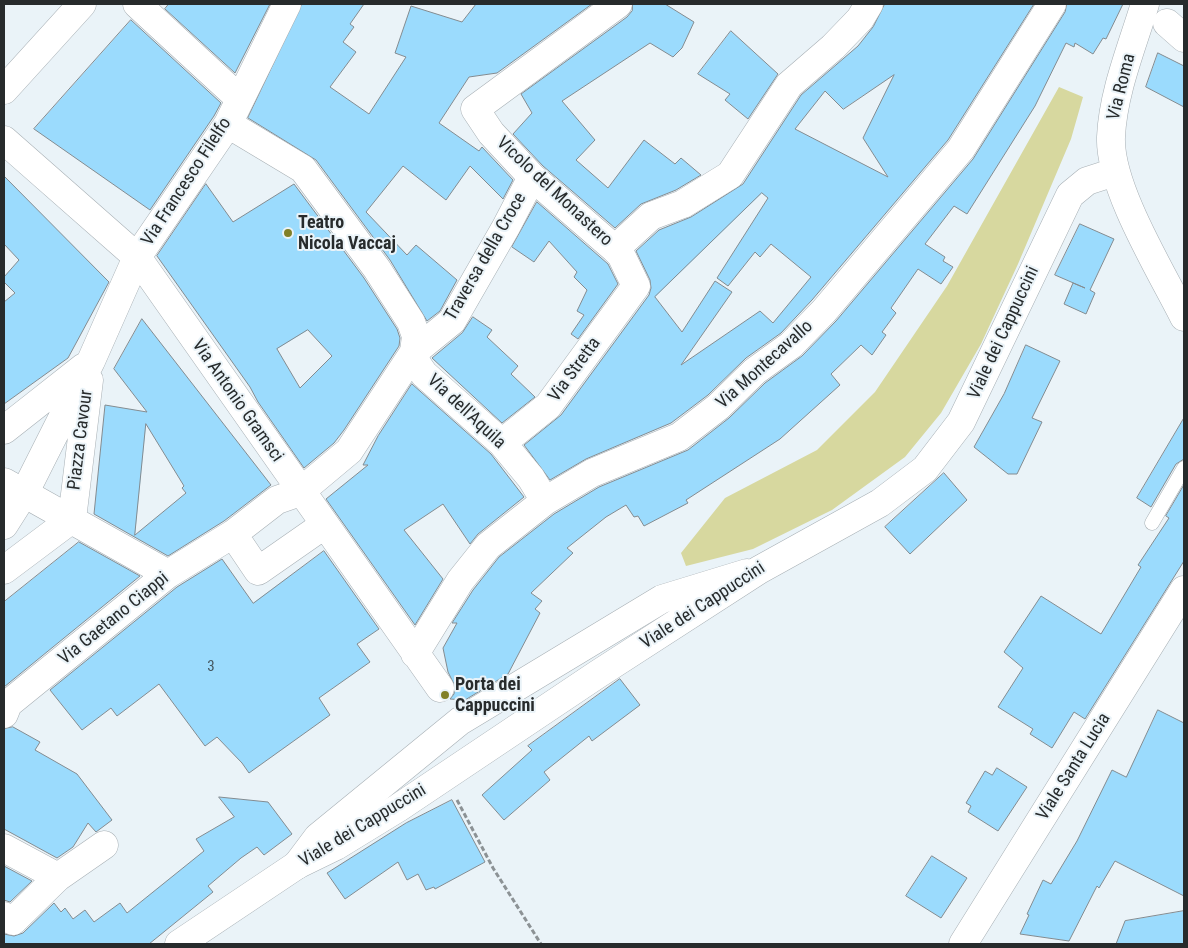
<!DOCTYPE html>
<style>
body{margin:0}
#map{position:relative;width:1188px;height:948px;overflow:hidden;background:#eaf3f8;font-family:"Roboto Condensed",sans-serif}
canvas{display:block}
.frame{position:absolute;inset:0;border:5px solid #272b2c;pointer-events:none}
</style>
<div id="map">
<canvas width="1188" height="948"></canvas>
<div class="frame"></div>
</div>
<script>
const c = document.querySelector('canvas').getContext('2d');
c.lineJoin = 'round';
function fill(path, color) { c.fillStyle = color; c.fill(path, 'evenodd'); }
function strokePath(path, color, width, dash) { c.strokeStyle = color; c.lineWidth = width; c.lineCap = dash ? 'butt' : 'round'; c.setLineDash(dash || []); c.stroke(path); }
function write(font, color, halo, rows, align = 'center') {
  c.font = font + ' "Roboto Condensed",sans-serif'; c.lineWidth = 4; c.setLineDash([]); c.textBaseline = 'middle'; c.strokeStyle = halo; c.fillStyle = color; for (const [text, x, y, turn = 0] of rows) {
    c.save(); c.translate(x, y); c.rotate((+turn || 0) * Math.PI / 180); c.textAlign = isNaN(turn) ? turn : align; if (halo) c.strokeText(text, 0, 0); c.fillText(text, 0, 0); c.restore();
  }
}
fill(new Path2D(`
 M 1059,87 L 1083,97 L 1071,139 L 1018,264 L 981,344 L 941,413 L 905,457 L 832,510 L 753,549 L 686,566 L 681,553 L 725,498 L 817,450 L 875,392 L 947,286 Z`), '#d7d89f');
const building = new Path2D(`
 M 169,4 L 270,4 L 235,73 L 165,9 Z
 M 302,4 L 364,4 L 350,24 L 354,27 L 343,42 L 356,52 L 330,87 L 369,114 L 406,57 L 395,53 L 411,6 L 462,22 L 476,4 L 592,4 L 497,73 L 469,77 L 439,123 L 479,151 L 482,147 L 513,180 L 503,199 L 470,166 L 446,200 L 403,166 L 366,212 L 407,255 L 416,245 L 457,280 L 440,311 L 427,321 L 390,260 L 316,160 L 248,118 Z
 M 633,4 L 665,4 L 694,22 L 682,48 L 673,57 L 650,43 L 562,101 L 595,140 L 576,160 L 608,188 L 644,140 L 675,164 L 681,158 L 701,175 L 676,190 L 641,204 L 615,228 L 543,166 L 513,134 L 532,113 L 521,94 L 627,17 L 632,11 Z
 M 885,4 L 1034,4 L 948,140 L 812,300 L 781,333 L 746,358 L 708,395 L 671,423 L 586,459 L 550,480 L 524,445 L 561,415 L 649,295 L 651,288 L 650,280 L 636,251 L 659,230 L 691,217 L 743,184 L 801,95 L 858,46 L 873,27 ZM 894,75 L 863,138 L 888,177 L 795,129 L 825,91 L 843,109 ZM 762,193 L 768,198 L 717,278 L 728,286 L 755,252 L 760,257 L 771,244 L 811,277 L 773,323 L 760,311 L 681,365 L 732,292 L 715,281 L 682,332 L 655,297 Z
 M 1067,4 L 1123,4 L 1106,39 L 1103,38 L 1093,54 L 1075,43 L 1074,47 L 1066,43 L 1035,106 L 967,214 L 954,206 L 925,244 L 945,257 L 943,261 L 953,267 L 941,284 L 918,269 L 891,308 L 896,313 L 882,332 L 886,335 L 872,355 L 861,345 L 831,374 L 840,385 L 780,439 L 686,500 L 688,503 L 644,526 L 638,516 L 634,517 L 626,505 L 606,517 L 567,548 L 573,553 L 531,593 L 542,601 L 535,609 L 540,613 L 508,674 L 465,700 L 450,699 L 454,694 L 455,686 L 448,672 L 443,648 L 457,623 L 452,623 L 473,590 L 499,557 L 554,514 L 599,487 L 688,450 L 729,418 L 765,383 L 802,356 L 836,321 L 973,159 L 1065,12 Z
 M 131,20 L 221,103 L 214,116 L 150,210 L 34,129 Z
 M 731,31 L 778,74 L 748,119 L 725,100 L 730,94 L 698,74 Z
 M 1158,53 L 1184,66 L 1184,107 L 1146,87 Z
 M 4,176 L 109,282 L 68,358 L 4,404 L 4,302 L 15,293 L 4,282 L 4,277 L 19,260 L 4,244 Z
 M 206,184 L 233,222 L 294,184 L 364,278 L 397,329 L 400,338 L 399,346 L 344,430 L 334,443 L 304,468 L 258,402 L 250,387 L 157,256 ZM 308,330 L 332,356 L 300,388 L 277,349 Z
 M 537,202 L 608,264 L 618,284 L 578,339 L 571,334 L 584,315 L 577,311 L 587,290 L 574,277 L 577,272 L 549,241 L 534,262 L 512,247 Z
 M 1080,224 L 1114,239 L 1090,290 L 1095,293 L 1086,314 L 1064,304 L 1073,283 L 1085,288 L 1055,275 Z
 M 473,317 L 492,330 L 487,337 L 518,366 L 511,374 L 535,397 L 502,423 L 432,358 L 462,333 Z
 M 142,319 L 271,485 L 224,521 L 168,556 L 94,514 L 105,405 L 147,412 L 114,369 ZM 146,424 L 184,486 L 182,488 L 186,493 L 135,535 Z
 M 1026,345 L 1060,361 L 1032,418 L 1042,422 L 1017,474 L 1008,474 L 974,447 L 1004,394 Z
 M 412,384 L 491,454 L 524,497 L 478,534 L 470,544 L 443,504 L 404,530 L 443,579 L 415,625 L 326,499 L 368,465 L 363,465 L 378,436 Z
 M 1184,418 L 1184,459 L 1176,464 L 1151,507 L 1137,498 Z
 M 944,473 L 967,500 L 910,554 L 885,527 Z
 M 1184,485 L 1184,561 L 1085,719 L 1074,712 L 1052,748 L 1030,734 L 1033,729 L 998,707 L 1023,668 L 1004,652 L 1041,596 L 1101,634 L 1141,567 L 1138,565 L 1169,518 L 1166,516 Z
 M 79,542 L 140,576 L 4,687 L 4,602 Z
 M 324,551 L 379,629 L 357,644 L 370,662 L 319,698 L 330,715 L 249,773 L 242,763 L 217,737 L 205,746 L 159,684 L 117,716 L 111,708 L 82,730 L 50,690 L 177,587 L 222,559 L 253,603 Z
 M 620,679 L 640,705 L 592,741 L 589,736 L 544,772 L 550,780 L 504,820 L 482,795 L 532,750 L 528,746 Z
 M 1158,710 L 1184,723 L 1184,896 L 1115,861 L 1099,888 L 1097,886 L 1069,941 L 1020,934 L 1029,915 L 1027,914 L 1043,880 L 1051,884 L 1077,841 L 1112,770 L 1126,777 Z
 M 13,727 L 40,742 L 35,750 L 77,774 L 112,820 L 96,832 L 88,823 L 73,847 L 57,858 L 4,829 L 4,729 Z
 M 997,768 L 1027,787 L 998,831 L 968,812 L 971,806 L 966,803 L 985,771 L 992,775 Z
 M 219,797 L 268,802 L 292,834 L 264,855 L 257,847 L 241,858 L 208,886 L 213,892 L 149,944 L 4,944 L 4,934 L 14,936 L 23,933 L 54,903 L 61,912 L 65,908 L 73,919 L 85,910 L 94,922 L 120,903 L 127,913 L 204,851 L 196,839 L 234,817 Z
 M 452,800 L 485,862 L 435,889 L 434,887 L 426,890 L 418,874 L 407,880 L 398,862 L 345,899 L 327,873 L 406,823 Z
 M 932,856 L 967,878 L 941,918 L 906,896 Z
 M 4,866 L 32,881 L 10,902 L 4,900 Z
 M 1184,911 L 1184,944 L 1116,944 L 1125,921 Z`);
fill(building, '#9bdbfd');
strokePath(building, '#838b90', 1);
const lane = new Path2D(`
 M 1152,523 L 1184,468`);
const street = new Path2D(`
 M 137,4 L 239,98
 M 1167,23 L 1184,38
 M 4,90 L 82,4
 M 228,124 L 303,169 L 377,269 L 411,322 L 416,336 L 414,352 L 417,364 L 424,374 L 502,443 L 531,478 L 545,501
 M 4,140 L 137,257 L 440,688
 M 615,249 L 651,216 L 683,204 L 730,175 L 789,85 L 833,47 L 860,19 L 869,4
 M 4,430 L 84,367
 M 502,443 L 548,406 L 636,286 L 621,255 L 615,249 L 532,177 L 491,133 L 475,109 L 618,4
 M 4,482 L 168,574
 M 4,525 L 25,492 L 91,361 L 137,257 L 228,124 L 287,4
 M 233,534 L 258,571 L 324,525
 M 4,570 L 72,519 L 89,380
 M 415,654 L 460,581 L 488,546 L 545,501 L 592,473 L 679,437 L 718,407 L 755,371 L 791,345 L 824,311 L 961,149 L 1052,4
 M 4,714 L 8,704 L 168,574 L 233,534 L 277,500 L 300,492 L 349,451 L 414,352 L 452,321 L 506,227 L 532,177
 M 4,848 L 58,877
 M 297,865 L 318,837 L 460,721 L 662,599 L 747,573
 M 4,916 L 13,921 L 58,877 L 104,845`);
const secondary = new Path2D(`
 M 1145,4 C 1132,47 1113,92 1111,137 C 1109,187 1161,271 1184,317
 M 179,944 L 297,865 L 336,846 L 398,808 L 598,674 L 759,570 L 880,503 L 925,469 L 961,422 L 1070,195 L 1087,181 L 1115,172
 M 963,944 L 1184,590`);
strokePath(lane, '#a7afb4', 15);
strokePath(street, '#a7afb4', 29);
strokePath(secondary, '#a7afb4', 29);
strokePath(new Path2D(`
 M 457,800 L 493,868 L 541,944`), '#8c9295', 3, [5, 2.5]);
strokePath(lane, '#fff', 14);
strokePath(street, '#fff', 28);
strokePath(secondary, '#fff', 28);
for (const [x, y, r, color] of [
 [288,233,5,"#818028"],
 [445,695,5,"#818028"]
]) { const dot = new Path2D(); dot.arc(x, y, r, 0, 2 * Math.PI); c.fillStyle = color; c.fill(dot); strokePath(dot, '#eaf3f8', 2); }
write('15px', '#445760', null, [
 ["3",211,667]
]);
write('18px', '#272b2c', '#eaf3f8', [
 ["Via Roma",1122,87,-76],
 ["Via Francesco Filelfo",187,182,-57],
 ["Vicolo del Monastero",554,192,43],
 ["Traversa della Croce",486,257,-60],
 ["Viale dei Cappuccini",1004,333,-65],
 ["Via Montecavallo",765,365,-42],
 ["Via Stretta",575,370,-54],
 ["Via Antonio Gramsci",237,401,55],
 ["Via dell'Aquila",466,412,43],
 ["Piazza Cavour",81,440,-83],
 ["Viale dei Cappuccini",703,606,-33],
 ["Via Gaetano Ciappi",114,619,-39],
 ["Viale Santa Lucia",1074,767,-58],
 ["Viale dei Cappuccini",363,826,-31]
]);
write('bold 18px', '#272b2c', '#eaf3f8', [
 ["Teatro",298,223],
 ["Nicola Vaccaj",298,244],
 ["Porta dei",455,685],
 ["Cappuccini",455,706]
], 'left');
</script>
